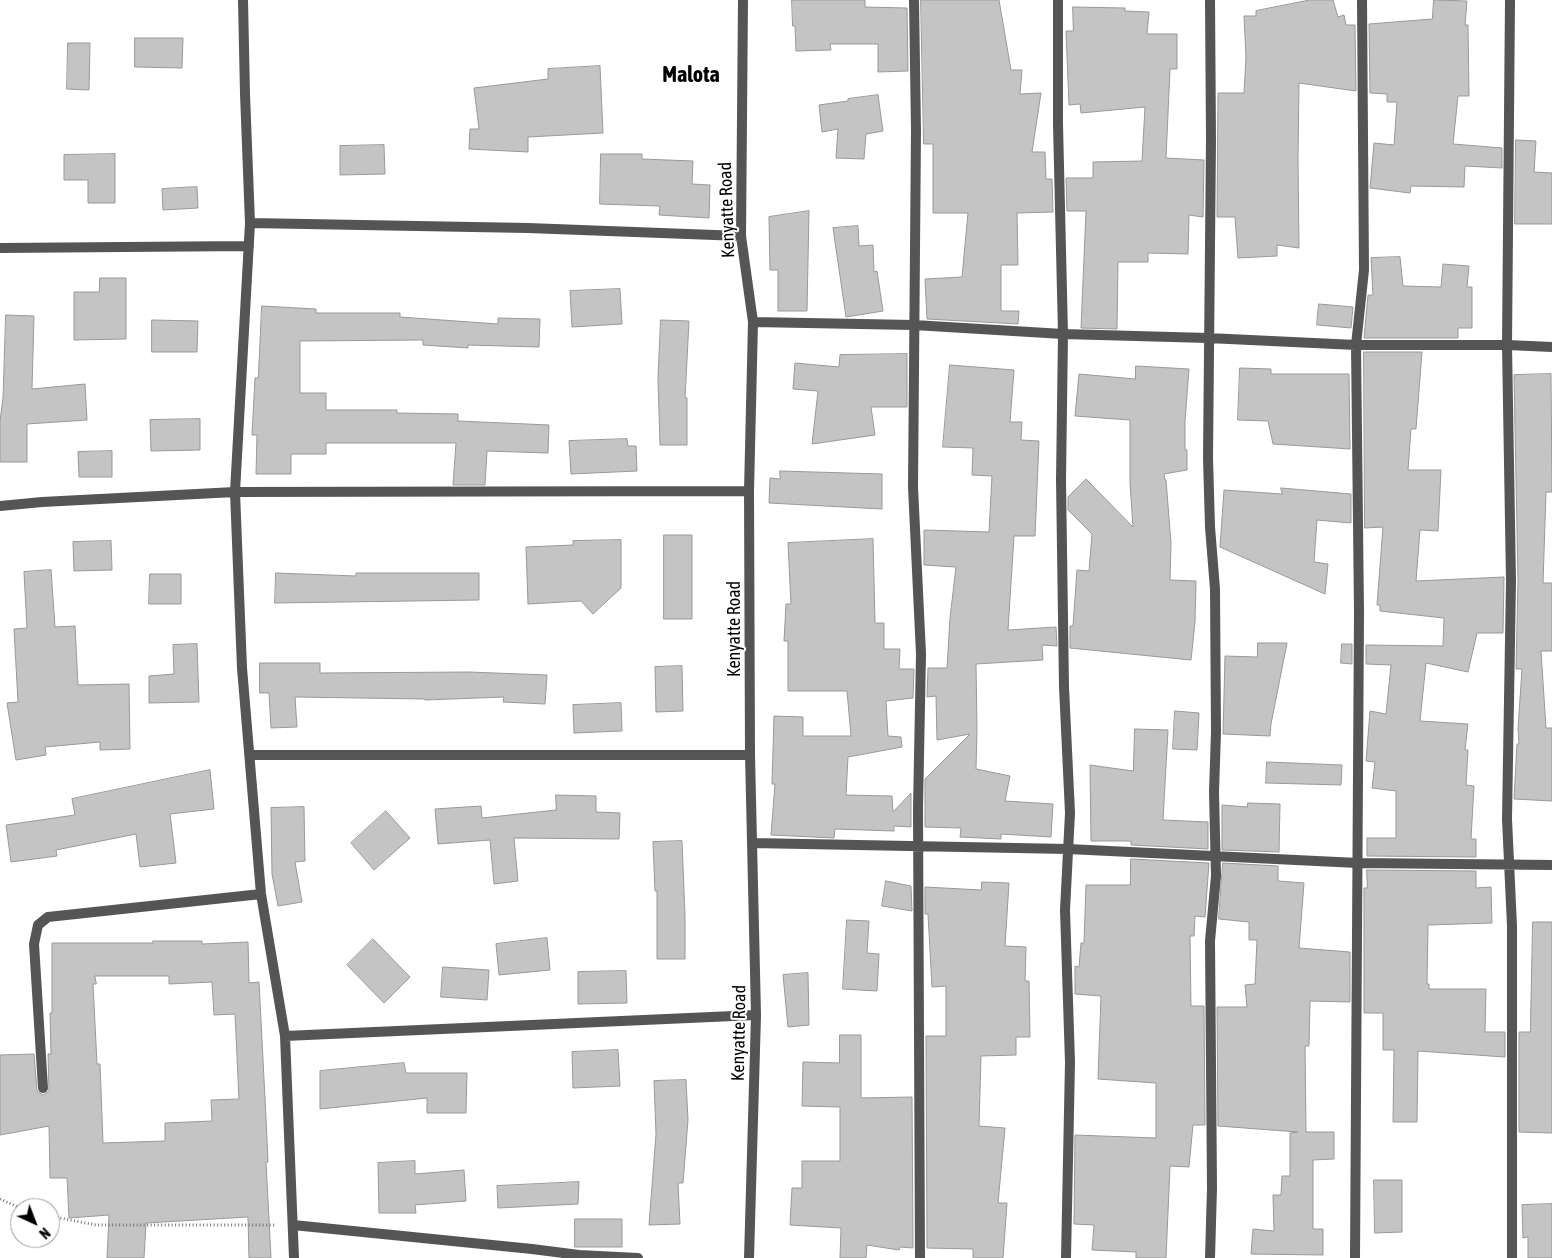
<!DOCTYPE html>
<style>
body{margin:0}
#map{position:relative;width:1552px;height:1258px;overflow:hidden;background:#fff;font-family:"Asap Condensed",sans-serif}
canvas{display:block}
.north{position:absolute;left:10px;top:1198px;width:50px;height:50px;box-sizing:border-box;background:#fff;border:1px solid #999;border-radius:50%;rotate:137deg;font-size:14px;font-weight:700;line-height:20px;text-align:center;color:#000}
.north::after{content:'';display:block;margin:auto;width:18px;height:22px;background:#000;clip-path:polygon(50% 0,100% 100%,50% 72%,0 100%)}
</style>
<div id="map">
<canvas width="1552" height="1258"></canvas>
<div class="north">N</div>
</div>
<script>
const c = document.querySelector('canvas').getContext('2d');
c.lineJoin = 'round';
function fill(path, color) { c.fillStyle = color; c.fill(path, 'evenodd'); }
function strokePath(path, color, width, dash) { c.strokeStyle = color; c.lineWidth = width; c.lineCap = dash ? 'butt' : 'round'; c.setLineDash(dash || []); c.stroke(path); }
function write(font, color, halo, rows, align = 'center') {
  c.font = font + ' "Asap Condensed",sans-serif'; c.lineWidth = 4; c.setLineDash([]); c.textBaseline = 'middle'; c.strokeStyle = halo; c.fillStyle = color; for (const [text, x, y, turn = 0] of rows) {
    c.save(); c.translate(x, y); c.rotate((+turn || 0) * Math.PI / 180); c.textAlign = isNaN(turn) ? turn : align; if (halo) c.strokeText(text, 0, 0); c.fillText(text, 0, 0); c.restore();
  }
}
const building = new Path2D(`
 M 792,0 L 865,0 L 865,7 L 907,8 L 908,71 L 878,72 L 878,44 L 830,44 L 831,50 L 796,51 L 795,26 L 793,26 Z
 M 921,0 L 999,0 L 1011,70 L 1022,70 L 1020,94 L 1041,93 L 1032,152 L 1045,152 L 1046,179 L 1052,179 L 1053,212 L 1017,213 L 1018,265 L 1001,265 L 1001,311 L 1019,311 L 1018,324 L 927,319 L 925,279 L 962,277 L 968,213 L 933,213 L 933,144 L 924,144 Z
 M 1310,0 L 1333,0 L 1338,17 L 1344,15 L 1346,25 L 1355,25 L 1356,91 L 1299,83 L 1298,159 L 1299,248 L 1277,245 L 1277,256 L 1238,258 L 1235,217 L 1217,217 L 1218,93 L 1244,93 L 1246,57 L 1244,16 L 1256,16 L 1256,11 Z
 M 1434,0 L 1467,1 L 1465,25 L 1468,25 L 1469,96 L 1458,96 L 1453,144 L 1502,148 L 1502,168 L 1465,166 L 1464,187 L 1411,186 L 1410,193 L 1370,188 L 1374,143 L 1394,145 L 1397,102 L 1387,102 L 1387,94 L 1370,93 L 1369,24 L 1432,19 Z
 M 1073,7 L 1125,8 L 1125,11 L 1149,12 L 1147,34 L 1177,34 L 1177,69 L 1170,69 L 1166,158 L 1204,160 L 1203,217 L 1189,215 L 1188,254 L 1148,253 L 1148,262 L 1118,262 L 1117,329 L 1081,328 L 1086,211 L 1067,211 L 1066,178 L 1093,178 L 1093,162 L 1142,161 L 1145,107 L 1081,113 L 1080,104 L 1069,105 L 1066,31 L 1073,31 Z
 M 135,38 L 183,38 L 182,68 L 135,67 Z
 M 68,43 L 90,43 L 89,90 L 67,89 Z
 M 600,66 L 603,133 L 528,137 L 528,152 L 469,149 L 470,129 L 479,129 L 474,88 L 548,79 L 548,69 Z
 M 878,95 L 883,131 L 866,134 L 864,159 L 836,158 L 838,129 L 822,132 L 819,105 L 848,101 L 848,99 Z
 M 1516,140 L 1536,141 L 1534,172 L 1552,173 L 1552,224 L 1515,224 Z
 M 384,145 L 385,174 L 340,175 L 340,146 Z
 M 115,154 L 115,203 L 88,203 L 88,180 L 64,180 L 64,155 Z
 M 601,154 L 642,154 L 642,159 L 693,161 L 692,184 L 710,185 L 709,218 L 659,215 L 660,206 L 600,204 Z
 M 197,187 L 198,208 L 163,210 L 162,189 Z
 M 809,211 L 807,311 L 778,311 L 778,270 L 770,270 L 769,217 Z
 M 858,226 L 859,246 L 873,245 L 874,272 L 877,271 L 883,311 L 846,317 L 833,228 Z
 M 1400,257 L 1403,286 L 1441,287 L 1443,264 L 1469,266 L 1467,287 L 1472,287 L 1472,328 L 1458,328 L 1458,338 L 1364,338 L 1368,295 L 1373,295 L 1371,258 Z
 M 100,278 L 126,278 L 126,339 L 74,340 L 74,292 L 99,292 Z
 M 620,289 L 622,324 L 572,327 L 570,291 Z
 M 1319,304 L 1353,307 L 1351,328 L 1317,325 Z
 M 262,306 L 316,309 L 316,313 L 400,313 L 400,317 L 498,324 L 498,318 L 540,319 L 539,347 L 468,345 L 468,348 L 423,345 L 423,340 L 300,341 L 300,393 L 326,393 L 326,410 L 397,410 L 397,413 L 458,414 L 458,421 L 549,425 L 548,453 L 487,451 L 485,485 L 453,485 L 456,443 L 326,443 L 326,454 L 291,454 L 291,474 L 256,474 L 257,435 L 252,435 L 255,378 L 258,378 Z
 M 6,315 L 34,316 L 32,389 L 85,384 L 87,420 L 27,424 L 27,462 L 0,462 L 0,421 L 3,398 Z
 M 152,320 L 198,321 L 197,352 L 152,352 Z
 M 661,320 L 689,321 L 685,398 L 687,398 L 687,445 L 660,445 L 658,378 Z
 M 1364,352 L 1422,352 L 1416,429 L 1411,429 L 1408,470 L 1441,470 L 1438,531 L 1420,530 L 1416,581 L 1504,577 L 1503,633 L 1477,633 L 1468,672 L 1426,663 L 1420,721 L 1468,724 L 1465,750 L 1468,750 L 1466,785 L 1474,786 L 1471,839 L 1476,839 L 1476,857 L 1367,856 L 1367,838 L 1396,838 L 1396,791 L 1372,788 L 1375,762 L 1366,761 L 1370,711 L 1386,714 L 1391,665 L 1366,664 L 1366,645 L 1443,646 L 1444,618 L 1380,611 L 1380,605 L 1377,605 L 1383,527 L 1365,528 Z
 M 907,354 L 907,407 L 871,407 L 875,435 L 812,444 L 818,391 L 793,389 L 795,363 L 839,367 L 840,355 Z
 M 950,365 L 1014,370 L 1010,422 L 1022,422 L 1021,440 L 1039,441 L 1035,536 L 1014,536 L 1008,630 L 1056,627 L 1057,646 L 1042,645 L 1043,660 L 976,664 L 977,729 L 976,769 L 1010,776 L 1005,801 L 1053,804 L 1051,837 L 1001,834 L 1001,839 L 960,837 L 961,828 L 925,827 L 925,779 L 970,734 L 937,740 L 936,696 L 927,697 L 928,668 L 947,668 L 950,618 L 956,567 L 924,565 L 924,530 L 989,532 L 992,476 L 972,475 L 973,448 L 943,447 Z
 M 1136,366 L 1189,369 L 1185,421 L 1185,450 L 1187,450 L 1187,470 L 1164,474 L 1165,480 L 1166,480 L 1171,543 L 1170,580 L 1196,581 L 1195,622 L 1191,660 L 1070,648 L 1070,626 L 1073,626 L 1077,570 L 1089,571 L 1092,534 L 1068,510 L 1068,497 L 1086,479 L 1133,527 L 1130,483 L 1130,420 L 1075,416 L 1079,374 L 1135,379 Z
 M 1240,368 L 1271,369 L 1271,374 L 1349,374 L 1350,449 L 1273,444 L 1268,421 L 1238,420 Z
 M 1551,374 L 1552,492 L 1546,492 L 1543,583 L 1552,583 L 1552,651 L 1541,651 L 1546,728 L 1552,728 L 1552,801 L 1514,799 L 1517,744 L 1519,744 L 1518,729 L 1522,669 L 1516,669 L 1518,581 L 1514,375 Z
 M 200,419 L 200,450 L 151,451 L 150,420 Z
 M 627,439 L 628,446 L 636,446 L 637,471 L 571,474 L 569,441 Z
 M 112,451 L 112,477 L 79,477 L 78,452 Z
 M 780,471 L 882,474 L 882,509 L 769,503 L 770,478 L 780,479 Z
 M 1281,488 L 1351,494 L 1351,523 L 1317,520 L 1314,562 L 1328,564 L 1325,594 L 1220,547 L 1224,490 L 1282,494 Z
 M 664,535 L 692,535 L 692,619 L 664,619 Z
 M 873,539 L 875,623 L 884,623 L 884,649 L 900,649 L 899,669 L 914,669 L 913,698 L 886,701 L 888,736 L 901,737 L 902,747 L 848,757 L 846,795 L 892,796 L 893,812 L 911,793 L 911,827 L 894,826 L 894,831 L 835,829 L 834,838 L 771,835 L 775,784 L 772,784 L 774,716 L 803,717 L 803,736 L 851,736 L 847,691 L 788,691 L 788,641 L 784,641 L 786,604 L 791,604 L 788,543 Z
 M 621,540 L 621,588 L 593,614 L 581,601 L 528,604 L 526,547 L 573,545 L 573,541 Z
 M 111,541 L 112,570 L 74,571 L 73,542 Z
 M 51,570 L 55,627 L 75,626 L 78,685 L 129,684 L 130,749 L 100,750 L 100,742 L 45,747 L 46,755 L 16,760 L 7,703 L 18,702 L 14,629 L 27,628 L 24,572 Z
 M 276,573 L 356,576 L 356,573 L 479,573 L 479,600 L 275,603 Z
 M 150,574 L 181,574 L 181,604 L 149,604 Z
 M 1258,643 L 1287,643 L 1271,724 L 1270,736 L 1223,734 L 1225,656 L 1257,657 Z
 M 197,644 L 199,702 L 149,703 L 149,676 L 174,674 L 173,645 Z
 M 1342,644 L 1352,644 L 1352,664 L 1341,663 Z
 M 260,663 L 320,663 L 320,673 L 469,672 L 547,675 L 545,704 L 503,702 L 504,697 L 425,700 L 425,699 L 295,697 L 297,727 L 271,728 L 269,693 L 260,693 Z
 M 682,666 L 683,711 L 656,712 L 655,667 Z
 M 621,703 L 622,731 L 574,733 L 573,705 Z
 M 1175,711 L 1199,713 L 1197,750 L 1173,749 Z
 M 1135,729 L 1168,730 L 1163,820 L 1208,822 L 1208,849 L 1131,845 L 1131,841 L 1091,841 L 1090,765 L 1133,771 Z
 M 1267,762 L 1342,765 L 1341,785 L 1266,783 Z
 M 210,770 L 214,809 L 170,814 L 176,863 L 140,867 L 136,834 L 56,850 L 57,856 L 11,862 L 6,825 L 75,815 L 72,799 Z
 M 556,795 L 596,796 L 596,812 L 620,813 L 619,839 L 514,838 L 518,881 L 494,884 L 490,840 L 438,844 L 435,809 L 481,806 L 482,818 L 556,810 Z
 M 1248,803 L 1280,804 L 1279,852 L 1222,850 L 1222,805 L 1247,807 Z
 M 304,807 L 305,861 L 295,862 L 302,902 L 278,906 L 272,874 L 271,808 Z
 M 386,811 L 410,838 L 374,870 L 351,843 Z
 M 682,841 L 685,916 L 685,959 L 657,959 L 657,891 L 655,891 L 653,842 Z
 M 1131,859 L 1209,863 L 1205,917 L 1195,916 L 1194,936 L 1190,936 L 1191,1006 L 1204,1006 L 1205,1125 L 1193,1125 L 1189,1167 L 1170,1166 L 1166,1258 L 1136,1258 L 1136,1252 L 1092,1250 L 1094,1225 L 1074,1224 L 1075,1135 L 1156,1138 L 1156,1083 L 1098,1079 L 1101,996 L 1075,994 L 1075,966 L 1079,967 L 1081,943 L 1084,943 L 1086,885 L 1130,885 Z
 M 1223,863 L 1278,866 L 1278,881 L 1304,883 L 1299,948 L 1350,952 L 1350,1002 L 1310,1001 L 1309,1046 L 1305,1046 L 1306,1132 L 1334,1132 L 1334,1159 L 1313,1160 L 1313,1229 L 1323,1229 L 1323,1255 L 1251,1254 L 1253,1229 L 1274,1231 L 1273,1195 L 1281,1195 L 1282,1176 L 1290,1176 L 1290,1133 L 1298,1132 L 1218,1126 L 1217,1007 L 1247,1007 L 1245,985 L 1255,984 L 1257,940 L 1249,940 L 1249,922 L 1219,919 Z
 M 1367,870 L 1476,871 L 1476,888 L 1491,887 L 1492,923 L 1428,925 L 1427,984 L 1429,984 L 1429,989 L 1486,989 L 1485,1032 L 1505,1032 L 1505,1057 L 1418,1051 L 1417,1122 L 1393,1122 L 1394,1050 L 1383,1050 L 1383,1013 L 1364,1013 L 1364,888 L 1367,888 Z
 M 886,881 L 911,886 L 912,911 L 882,906 Z
 M 982,882 L 1009,883 L 1005,946 L 1026,947 L 1025,981 L 1029,981 L 1030,1037 L 1016,1037 L 1016,1055 L 981,1056 L 979,1126 L 1005,1128 L 998,1203 L 1007,1203 L 1003,1258 L 973,1258 L 973,1249 L 927,1248 L 926,1036 L 946,1036 L 946,986 L 932,987 L 928,914 L 925,914 L 925,887 L 981,890 Z
 M 847,920 L 869,921 L 867,953 L 879,954 L 877,991 L 843,989 Z
 M 1533,922 L 1552,922 L 1552,1133 L 1519,1132 L 1519,1032 L 1530,1032 Z
 M 547,938 L 550,970 L 499,975 L 496,944 Z
 M 373,939 L 410,977 L 384,1003 L 347,965 Z
 M 153,941 L 202,941 L 202,944 L 248,942 L 249,983 L 259,982 L 266,1118 L 268,1162 L 266,1162 L 271,1258 L 249,1258 L 248,1217 L 146,1223 L 144,1258 L 107,1258 L 109,1215 L 69,1218 L 67,1178 L 50,1178 L 49,1126 L 0,1135 L 0,1055 L 34,1054 L 37,1091 L 43,1095 L 49,1091 L 48,1054 L 51,1054 L 50,1013 L 52,1013 L 52,943 L 153,943 ZM 95,976 L 169,976 L 169,984 L 212,982 L 214,1015 L 235,1014 L 239,1099 L 211,1100 L 212,1121 L 165,1123 L 165,1141 L 103,1143 L 100,1064 L 97,1064 L 93,984 L 96,984 Z
 M 443,967 L 489,970 L 487,1000 L 441,997 Z
 M 626,971 L 627,1003 L 578,1004 L 578,972 Z
 M 808,973 L 809,1025 L 788,1027 L 783,975 Z
 M 840,1035 L 861,1035 L 861,1098 L 912,1097 L 913,1248 L 900,1247 L 899,1250 L 867,1245 L 866,1258 L 840,1258 L 841,1228 L 790,1225 L 792,1188 L 802,1188 L 802,1161 L 840,1161 L 840,1107 L 802,1106 L 803,1062 L 839,1063 Z
 M 618,1050 L 620,1086 L 573,1088 L 572,1052 Z
 M 404,1063 L 406,1073 L 467,1073 L 466,1113 L 427,1113 L 427,1098 L 320,1109 L 320,1071 Z
 M 686,1080 L 688,1120 L 683,1183 L 678,1183 L 680,1224 L 649,1225 L 656,1134 L 654,1081 Z
 M 415,1161 L 415,1174 L 464,1170 L 466,1201 L 415,1205 L 416,1213 L 379,1213 L 378,1163 Z
 M 1374,1180 L 1402,1180 L 1402,1232 L 1375,1233 Z
 M 579,1182 L 578,1204 L 498,1208 L 497,1186 Z
 M 1552,1204 L 1552,1258 L 1528,1258 L 1528,1237 L 1523,1238 L 1522,1205 Z
 M 575,1219 L 622,1219 L 622,1247 L 575,1247 Z`);
fill(building, '#c4c4c4');
strokePath(building, '#999', 1);
strokePath(new Path2D(`
 M 0,1199 L 20,1208
 M 50,1216 L 96,1225 L 275,1225`), '#777', 3, [1, 2.5]);
strokePath(new Path2D(`
 M 243,0 L 245,94 L 250,223 L 235,492 L 242,668 L 261,894 L 285,1036 L 294,1258
 M 743,0 L 741,236 L 753,322 L 749,491 L 750,755 L 756,1015 L 749,1258
 M 914,0 L 916,130 L 913,487 L 921,654 L 918,808 L 920,1258
 M 1058,0 L 1058,124 L 1063,334 L 1061,480 L 1064,687 L 1070,813 L 1065,910 L 1070,1062 L 1066,1258
 M 1510,0 L 1507,345 L 1511,581 L 1507,819 L 1512,926 L 1512,1258
 M 250,223 L 528,228 L 741,236
 M 0,248 L 249,246
 M 753,322 L 914,325 L 1063,334 L 1208,338 L 1356,345 L 1507,345 L 1552,347
 M 0,506 L 42,502 L 235,492 L 749,491
 M 250,755 L 750,755
 M 752,843 L 1068,849 L 1358,863 L 1552,865
 M 285,1036 L 756,1015
 M 43,1088 L 34,944 L 38,925 L 48,917 L 261,894
 M 293,1225 L 532,1249 L 579,1255 L 638,1258
 M 1210,1258 L 1212,1188 L 1210,941 L 1216,876 L 1214,792 L 1216,732 L 1215,589 L 1210,527 L 1208,458 L 1211,139 L 1210,0
 M 1355,1258 L 1359,612 L 1356,345 L 1364,270 L 1362,0`), '#555', 10);
write('18px', '#000', '#fff', [
 ["Kenyatte Road",727,210,-92],
 ["Kenyatte Road",734,629,-90],
 ["Kenyatte Road",739,1033,-89]
]);
write('bold 22px', '#000', '#fff', [
 ["Malota",691,75]
]);
</script>
